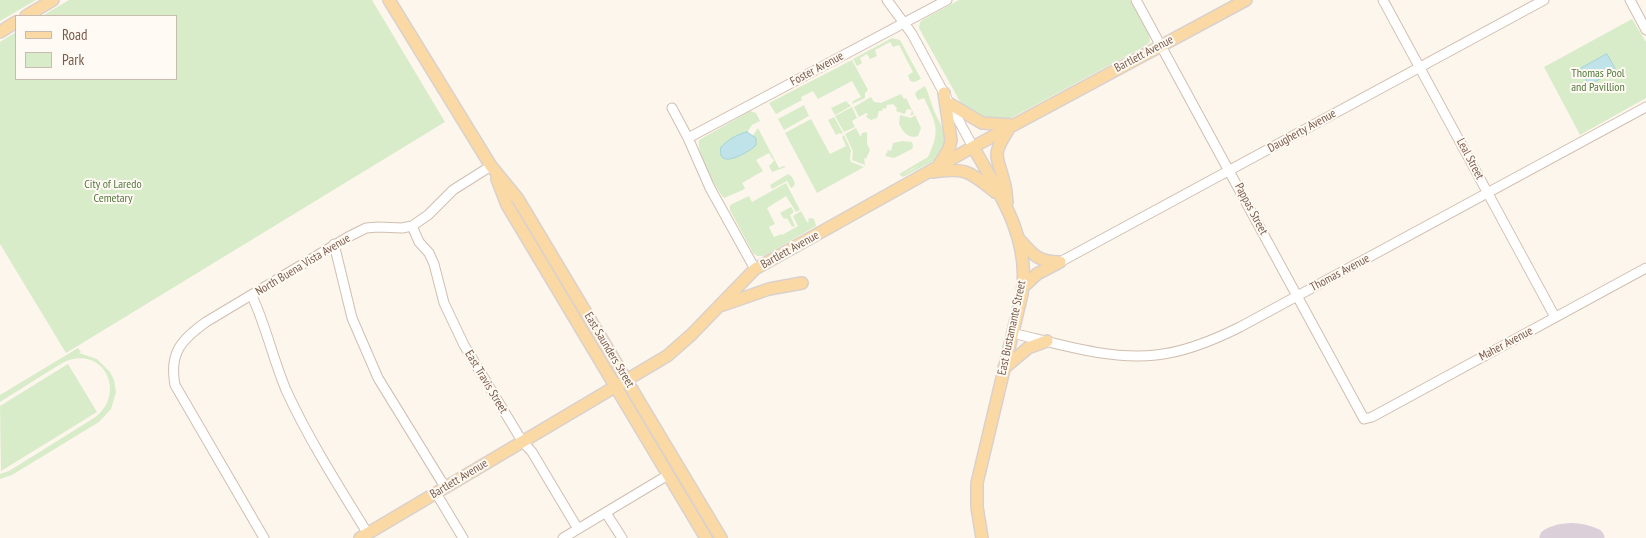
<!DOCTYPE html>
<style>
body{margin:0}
#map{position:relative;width:1646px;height:538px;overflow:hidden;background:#fdf6ec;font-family:"PT Sans Narrow",sans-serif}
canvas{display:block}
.legend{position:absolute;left:15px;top:15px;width:162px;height:65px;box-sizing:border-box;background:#fffaf3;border:1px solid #cabbb1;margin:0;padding:6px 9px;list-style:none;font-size:15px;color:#7a5c4d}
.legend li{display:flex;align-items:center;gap:10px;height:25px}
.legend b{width:25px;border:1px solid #cabbb1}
</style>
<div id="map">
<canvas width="1646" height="538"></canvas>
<ul class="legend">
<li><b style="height:6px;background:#fbd9a5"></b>Road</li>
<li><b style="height:14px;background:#d8ecc9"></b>Park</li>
</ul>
</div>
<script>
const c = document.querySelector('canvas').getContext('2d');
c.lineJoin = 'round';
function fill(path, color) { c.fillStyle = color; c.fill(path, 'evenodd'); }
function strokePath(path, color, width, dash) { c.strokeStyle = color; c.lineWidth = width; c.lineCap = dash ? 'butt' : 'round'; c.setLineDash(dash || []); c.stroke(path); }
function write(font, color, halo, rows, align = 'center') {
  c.font = font + ' "PT Sans Narrow",sans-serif'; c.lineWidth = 4; c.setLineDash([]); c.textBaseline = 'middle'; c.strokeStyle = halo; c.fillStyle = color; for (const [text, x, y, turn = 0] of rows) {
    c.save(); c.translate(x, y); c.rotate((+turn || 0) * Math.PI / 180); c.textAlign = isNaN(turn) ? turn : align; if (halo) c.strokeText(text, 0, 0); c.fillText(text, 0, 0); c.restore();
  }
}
fill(new Path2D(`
 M 0,0 L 36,0 L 0,21 Z
 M 69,0 L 372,0 L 445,122 L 66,353 L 0,244 L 0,42 L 16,32 L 16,79 L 176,79 L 176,16 L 42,16 Z
 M 959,0 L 1130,0 L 1149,34 L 1150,42 L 1145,46 L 1013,117 L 994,123 L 963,107 L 919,28 L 920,22 L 924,19 Z
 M 1632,19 L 1646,42 L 1646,98 L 1580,135 L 1544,67 Z
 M 892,38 L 900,40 L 921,79 L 914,82 L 910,81 L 908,75 L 913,72 L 899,45 L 893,47 L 890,42 L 875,50 L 877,56 L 870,59 L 867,54 L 860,58 L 862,63 L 857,66 L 853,59 Z
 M 852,60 L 868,90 L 865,93 L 865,98 L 852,104 L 853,101 L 861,97 L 852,81 L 818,99 L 813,91 L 801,97 L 802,100 L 776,114 L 769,103 Z
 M 925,86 C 929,94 931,103 934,111 C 940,124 953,141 939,154 C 928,163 913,167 902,175 L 939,155 L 937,159 L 903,177 L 899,174 L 928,157 C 941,129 936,124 924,98 L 918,100 L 915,94 L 917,91 Z
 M 901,94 L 904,99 L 906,98 L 914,114 L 910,116 L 912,110 L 907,109 L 905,114 L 896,111 L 897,108 L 893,104 L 887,105 L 886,109 L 883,108 L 882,111 L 879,111 L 877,118 L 871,120 L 866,117 L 868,114 L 866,113 L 859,117 L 854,107 L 871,97 L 874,102 L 881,103 Z
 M 846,101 L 851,106 L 835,115 L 831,108 Z
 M 804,105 L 809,116 L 784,130 L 778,119 Z
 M 852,107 L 857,118 L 852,121 L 855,127 L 844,132 L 835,116 Z
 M 750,111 L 756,113 L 760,121 L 752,125 L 746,134 L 752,137 L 758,128 L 779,168 L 784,166 L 786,167 L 772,172 L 769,166 L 774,161 L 769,153 L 756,160 L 763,171 L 742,183 L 745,188 L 743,190 L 724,198 C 716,189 696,152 699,140 Z
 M 900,115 L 911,118 L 915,115 L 921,128 L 918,136 C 908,140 902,130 899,124 Z
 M 834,117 L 843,133 L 841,134 L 840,133 L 836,135 L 828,120 Z
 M 811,119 L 830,154 L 846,146 L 842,137 L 844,135 L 851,150 L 850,158 L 851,162 L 864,167 L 817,193 L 785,133 Z
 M 856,128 L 860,136 L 861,136 L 862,133 L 867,132 L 867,144 L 870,150 L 866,159 L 864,158 L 865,165 L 852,160 L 853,151 L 845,134 Z
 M 902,141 L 912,142 L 913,146 L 912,149 L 894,158 L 885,156 L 888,150 L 891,151 L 893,143 Z
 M 788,174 L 792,177 L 795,183 L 794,186 L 791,188 L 787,181 L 772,189 L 770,185 Z
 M 786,183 L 800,210 L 796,212 L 786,196 L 767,208 L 775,224 L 769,227 L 774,237 L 781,234 L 782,235 L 798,226 L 793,216 L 801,211 L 807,222 L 809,222 L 808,219 L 811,218 L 814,219 L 816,226 L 764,256 L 757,256 L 753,253 L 730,210 L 730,206 L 732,204 L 749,196 L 752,202 Z
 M 791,207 L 794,212 L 790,215 L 795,226 L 792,227 L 787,218 L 784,219 L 780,213 Z
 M 78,348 L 81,352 L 79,353 L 97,359 L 110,372 L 114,380 L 116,392 L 111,409 L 99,422 L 12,475 L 0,479 L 0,474 L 9,471 L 94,418 C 124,398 109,352 73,359 C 63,361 55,368 46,373 C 31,383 15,392 0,402 L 0,395 Z
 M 68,364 L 97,412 L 1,471 L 0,406 Z`), '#d8ecc9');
const water = new Path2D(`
 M 1607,54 L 1616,70 L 1589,85 L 1580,69 Z
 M 747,132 L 756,138 L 756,145 L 754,147 C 747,153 716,171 721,147 C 728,140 737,134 747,132 Z`);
fill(water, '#bfe3e8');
strokePath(water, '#a5d3da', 1);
strokePath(new Path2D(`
 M 1549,538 C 1565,530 1579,531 1595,538`), '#dbcfda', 19);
const minor = new Path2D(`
 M 887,0 L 912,34 L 973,147
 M 1136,0 L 1364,419 L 1372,417 L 1646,268
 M 1383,0 L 1555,317
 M 1630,0 L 1646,30
 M 672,108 L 688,138 L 710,188 L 755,269
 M 688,138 L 947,0
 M 412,226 L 419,242 L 429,253 L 434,264 L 444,303 L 464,345 L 522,441 L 532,452 L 578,529
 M 334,244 L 352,318 L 378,378 L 445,487
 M 1060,262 L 1544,0
 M 252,296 C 266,326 273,359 286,390 C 309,440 339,487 368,534
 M 1012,333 C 1059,344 1108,360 1156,355 C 1186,352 1214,340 1240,327 L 1646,107
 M 436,493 L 463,538
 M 606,513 L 622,538
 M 264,538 L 175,385 C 169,353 181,340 206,322 L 348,237 L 366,228 L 378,227 L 402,228 L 412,226 L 428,215 L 453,190 L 491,166
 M 563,538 L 668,475`);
const major = new Path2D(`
 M 389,0 L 491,166 L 518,199 L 721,538
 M 26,16 L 53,0
 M 0,32 L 16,22
 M 950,104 L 982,123 L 1013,125
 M 973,147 C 999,192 1031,239 1022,294 L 977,483 L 977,507 L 982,538
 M 939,165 L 949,149 L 951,140 L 944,93
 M 933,172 C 966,167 970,172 995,192
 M 497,179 L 507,205 L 706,538
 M 1007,202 C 1006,195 1006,188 1004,182 C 997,154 991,157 1008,130
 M 1019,239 C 1032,254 1038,262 1060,262
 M 1023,287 L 1037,274 L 1058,263
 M 723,305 L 769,289 L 802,283
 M 1004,368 L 1028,348 L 1047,341
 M 360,538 L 667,356 L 691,335 L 755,269 L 973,147 L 1246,0`);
strokePath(minor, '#d1beb0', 11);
strokePath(major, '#dad1cd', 14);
strokePath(minor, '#fff', 9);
strokePath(major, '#fbd9a5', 11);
write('12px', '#7a5c4d', '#fffaf3', [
 ["Bartlett Avenue",1144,54,-28],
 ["Foster Avenue",817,69,-28],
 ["Daugherty Avenue",1302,131,-29],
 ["Leal Street",1470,159,62],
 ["Pappas Street",1251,209,62],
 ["Bartlett Avenue",790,250,-29],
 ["North Buena Vista Avenue",303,265,-31],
 ["Thomas Avenue",1340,273,-28],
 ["East Bustamante Street",1012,328,-78],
 ["Maher Avenue",1506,344,-28],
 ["East Saunders Street",609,350,59],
 ["East Travis Street",486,382,59],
 ["Bartlett Avenue",459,479,-31]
]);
write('12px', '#537a41', '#fffaf3', [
 ["Thomas Pool",1598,74],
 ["and Pavillion",1598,88],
 ["City of Laredo",113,185],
 ["Cemetary",113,199]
]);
</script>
